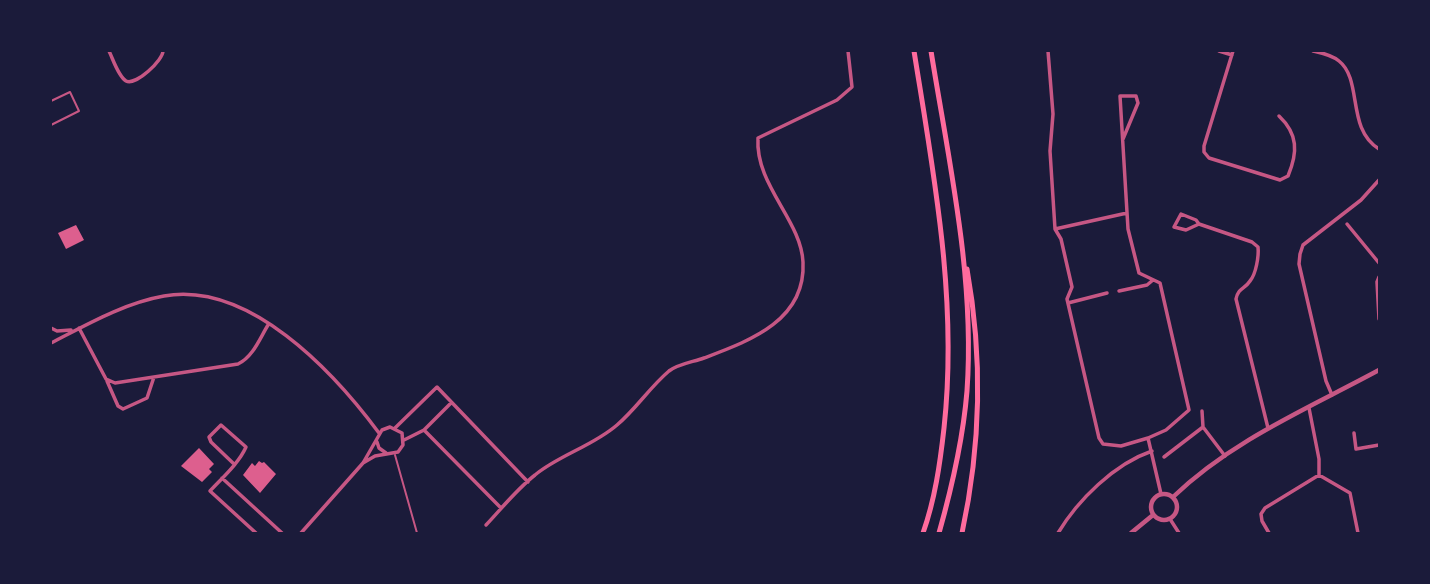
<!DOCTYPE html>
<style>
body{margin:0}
#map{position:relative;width:1430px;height:584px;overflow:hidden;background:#1b1b3a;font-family:"Archivo Narrow",sans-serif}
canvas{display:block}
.frame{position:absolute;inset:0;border:52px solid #1b1b3a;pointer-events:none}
</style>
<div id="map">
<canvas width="1430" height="584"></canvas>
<div class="frame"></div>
</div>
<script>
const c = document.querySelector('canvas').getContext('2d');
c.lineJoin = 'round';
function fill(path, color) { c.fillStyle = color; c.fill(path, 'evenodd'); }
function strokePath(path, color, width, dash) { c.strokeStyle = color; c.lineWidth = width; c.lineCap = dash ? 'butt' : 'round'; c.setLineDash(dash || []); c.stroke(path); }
fill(new Path2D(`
 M 76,225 L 84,240 L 66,249 L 58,233 Z
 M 199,448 L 214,464 L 209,469 L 212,472 L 202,482 L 181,466 Z
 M 259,461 L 262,463 L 264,462 L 276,474 L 260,493 L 243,475 L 252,463 L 255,466 Z`), '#dd5f8e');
strokePath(new Path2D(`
 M 51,101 L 70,92 L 79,111 L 51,125
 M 395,455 L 417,533`), '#c65784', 2);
strokePath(new Path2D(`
 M 109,51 C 113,59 118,76 126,81 C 136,86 163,60 163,51
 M 1048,51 L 1053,114 L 1050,151 L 1055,229 L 1061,239 L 1072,287 L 1067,299 L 1099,438 L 1103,444 L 1121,446 L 1148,438
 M 1219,51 L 1232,55
 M 1233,51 L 1204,146 L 1204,152 L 1209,158 L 1280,180 L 1288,176 C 1298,152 1298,134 1279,116
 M 1313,51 C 1322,53 1332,55 1339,61 C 1363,80 1346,129 1379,149
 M 1123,139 L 1138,103 L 1136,96 L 1120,96 L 1128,229 L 1139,273 L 1160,283 L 1189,410 L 1166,430 L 1148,438 L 1161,494
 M 1199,224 L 1186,230 L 1174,227 L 1181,214 L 1196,220 L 1199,224 L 1252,242 L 1258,247 C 1259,256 1256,274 1250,281 C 1245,289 1238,288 1236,299 L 1268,428
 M 1347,224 L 1379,263
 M 1055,229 L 1127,213
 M 1379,277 L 1377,282 L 1379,319
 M 1119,291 L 1147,285 L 1153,280
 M 1068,303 L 1107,293
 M 51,328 L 57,331 L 71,330
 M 79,328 L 106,379 L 115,383 L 238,364 C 253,357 260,338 268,325
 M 51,343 C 86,325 124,303 164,296 C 249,281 333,371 379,433
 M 107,381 L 118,406 L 123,409 L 147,398 L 154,377
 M 1332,395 L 1326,381 L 1299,264 L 1300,254 L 1303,245 L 1361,200 L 1379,180
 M 1202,411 L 1203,427
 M 395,428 L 437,387 L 528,482
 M 424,430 L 501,508
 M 1354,433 L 1356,449 L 1379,445
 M 404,440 L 424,430 L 451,403
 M 377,442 L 379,448 L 386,453
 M 1164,457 L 1203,427 L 1225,456
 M 234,464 L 211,442 L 209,437 L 221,425 L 246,447 C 239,463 222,478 210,491 L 256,533
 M 1319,475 L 1350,493 L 1358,533
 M 222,478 L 282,533
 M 1170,519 L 1179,533
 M 486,525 C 502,508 517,489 535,475 C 559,455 593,446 617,425 C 636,409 650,387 669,371 C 678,364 693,362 704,358 C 749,341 806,321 803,262 C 801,220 755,185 758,138 L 837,100 L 852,87 L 848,51
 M 301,533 L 363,463 L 382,430 L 390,427 L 402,433 L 403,445 L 398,452 L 375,456 L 363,463
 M 1058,533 C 1078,500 1114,464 1152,451
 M 1269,533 L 1262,521 L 1261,514 L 1265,508 L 1319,475 L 1319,459 L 1309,408`), '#c65784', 3.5);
strokePath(new Path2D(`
 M1151 507a13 13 0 1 1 26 0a13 13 0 1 1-26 0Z
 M 1173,497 C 1232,440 1309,408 1379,370
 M 1131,533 L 1153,515`), '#c65784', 4.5);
strokePath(new Path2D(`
 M 914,51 C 934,176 958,301 944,428 C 940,464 935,499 923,533
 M 931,51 C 949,163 975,277 967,391 C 963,440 952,487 939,533
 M 962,533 C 981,445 983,358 967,269`), '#ff6b9d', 5);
</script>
